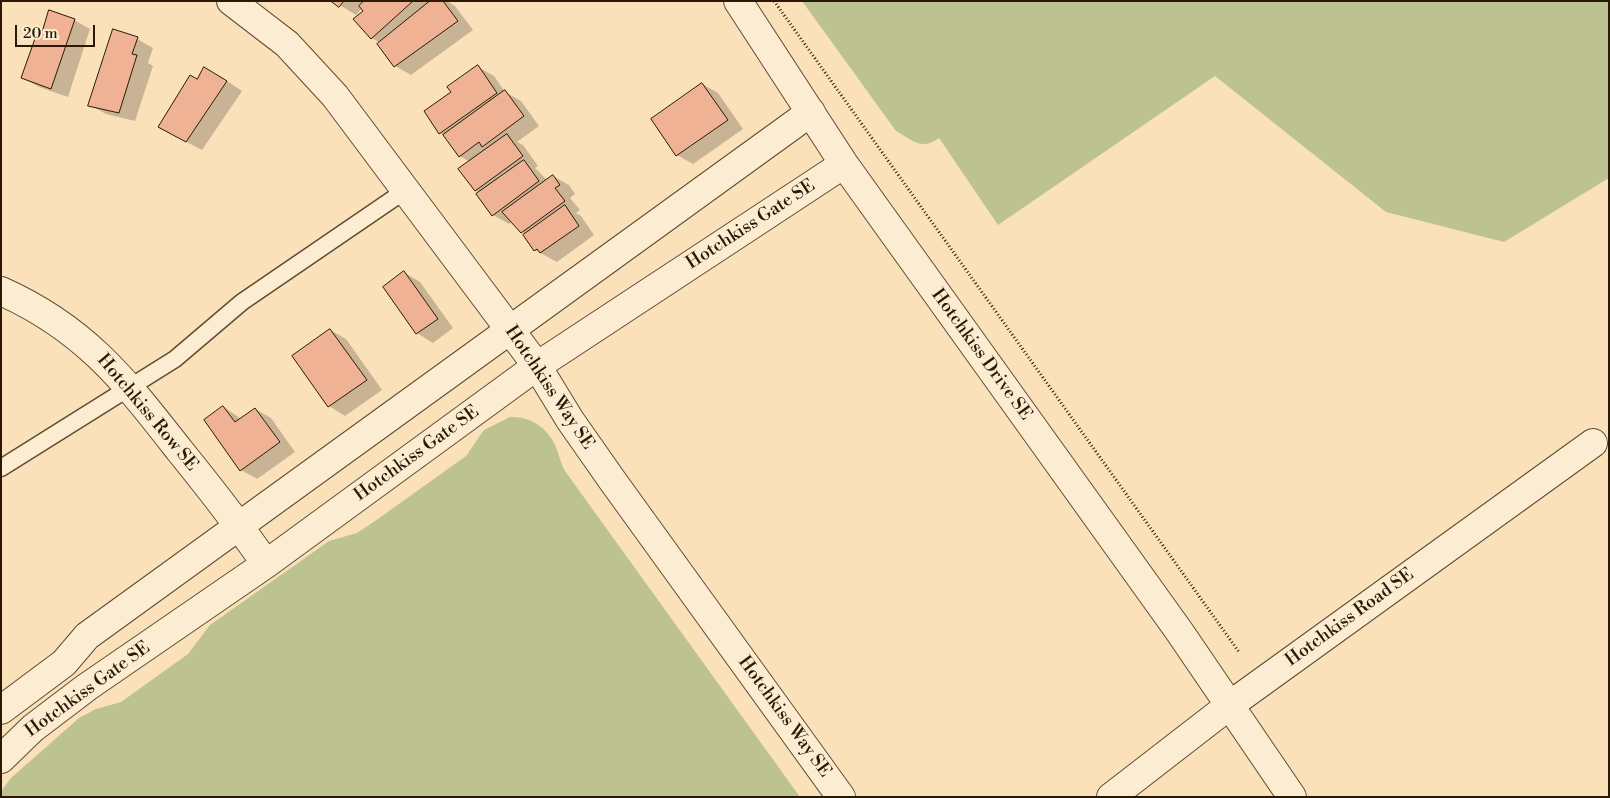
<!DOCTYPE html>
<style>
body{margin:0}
#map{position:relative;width:1610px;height:798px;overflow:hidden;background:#fae1b9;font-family:"Libre Bodoni",serif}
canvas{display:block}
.frame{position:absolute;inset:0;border:2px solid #2a1a05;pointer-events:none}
.scale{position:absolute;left:15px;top:25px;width:80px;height:22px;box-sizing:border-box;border:2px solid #2a1a05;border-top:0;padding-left:6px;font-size:15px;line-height:18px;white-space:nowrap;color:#2a1a05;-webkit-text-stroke:4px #fcecd2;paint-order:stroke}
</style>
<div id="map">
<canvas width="1610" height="798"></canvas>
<div class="frame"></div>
<div class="scale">20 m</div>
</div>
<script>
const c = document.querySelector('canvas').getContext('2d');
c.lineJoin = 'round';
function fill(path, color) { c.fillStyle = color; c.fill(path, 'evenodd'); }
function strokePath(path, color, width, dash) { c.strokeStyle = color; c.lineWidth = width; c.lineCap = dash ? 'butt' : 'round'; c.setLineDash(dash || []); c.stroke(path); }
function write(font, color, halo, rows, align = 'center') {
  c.font = font + ' "Libre Bodoni",serif'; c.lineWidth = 4.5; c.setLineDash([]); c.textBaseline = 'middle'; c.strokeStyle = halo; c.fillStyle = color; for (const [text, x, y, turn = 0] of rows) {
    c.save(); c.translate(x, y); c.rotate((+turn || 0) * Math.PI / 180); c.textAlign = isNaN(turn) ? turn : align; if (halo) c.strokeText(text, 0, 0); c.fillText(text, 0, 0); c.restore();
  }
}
fill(new Path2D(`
 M 802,1 L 1609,1 L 1609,178 L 1504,242 L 1386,212 L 1215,76 L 998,225 L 939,138 C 922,151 912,140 896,131 Z
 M 510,417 C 529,416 547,427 555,445 C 559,453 560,462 565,471 L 800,797 L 1,797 L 2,790 L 11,778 L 79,718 L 96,709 L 121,702 L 188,654 L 210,625 L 329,541 L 357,533 L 375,521 L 466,456 L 484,430 Z`), '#bcc391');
fill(new Path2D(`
 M 333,1 L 447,1 L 455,6 L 473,30 L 411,75 L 395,66 L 380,43 L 372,38 L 355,20 L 365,11 L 362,8 L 356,15 Z
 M 74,20 L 90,29 L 68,97 L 39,87 L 23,78 Z
 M 137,39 L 153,48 L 148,63 L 153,66 L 135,121 L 106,114 L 90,105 Z
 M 478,67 L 494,76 L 505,92 L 521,101 L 539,126 L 517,142 L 523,145 L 538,166 L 535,168 L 547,180 L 553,176 L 569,185 L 575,194 L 570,198 L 580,210 L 576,213 L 581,216 L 594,235 L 557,262 L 535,250 L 526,235 L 512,222 L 509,224 L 493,215 L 481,193 L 475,190 L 470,162 L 460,156 L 445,136 L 440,133 L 452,93 Z
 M 221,77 L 242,91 L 202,150 L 175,136 L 197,80 Z
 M 702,84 L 718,93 L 743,129 L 693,164 L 677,155 Z
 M 405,273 L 420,282 L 453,328 L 433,343 L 417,333 L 384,287 Z
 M 330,330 L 346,339 L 382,390 L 345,416 L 329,406 L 294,356 Z
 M 224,407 L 241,419 L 255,409 L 271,418 L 295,452 L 257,479 L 241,470 Z`), '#0003');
const building = new Path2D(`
 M 331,1 L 344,1 L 339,7 Z
 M 364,1 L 413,1 L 371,39 L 353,19 L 363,11 L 359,6 Z
 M 430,1 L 443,1 L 458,21 L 394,67 L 377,44 Z
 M 49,10 L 75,19 L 51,89 L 21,78 L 38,30 L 42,31 Z
 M 113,29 L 138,37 L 132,54 L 137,55 L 119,113 L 88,106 Z
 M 478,65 L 497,93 L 439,134 L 424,111 L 451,92 L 447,87 Z
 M 204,67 L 227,81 L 186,142 L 158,127 L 190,75 L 197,79 Z
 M 702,83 L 728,120 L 676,156 L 651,119 Z
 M 505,90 L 524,116 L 482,147 L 479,142 L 459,157 L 443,135 Z
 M 507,134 L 523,156 L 475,191 L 458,169 Z
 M 524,160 L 539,181 L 492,216 L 476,194 Z
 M 553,175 L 560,185 L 555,188 L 565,201 L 521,233 L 502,212 Z
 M 565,205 L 579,226 L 540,253 L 537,249 L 534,251 L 523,235 Z
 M 404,271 L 438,319 L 416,334 L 383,287 Z
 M 330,329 L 367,380 L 328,407 L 292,356 Z
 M 223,406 L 235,422 L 255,408 L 280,442 L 240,471 L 204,420 Z`);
fill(building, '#efb295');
strokePath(building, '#2a1a05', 1);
const lane = new Path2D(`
 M 1,468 L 175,359 L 242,302 L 406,190`);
const street = new Path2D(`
 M 231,1 L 287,44 L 335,96 L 537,366 L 570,420 L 612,480 L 841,797
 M 738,1 L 844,164 L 1179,631 L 1292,797
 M 1,291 C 86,329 125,381 180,451 C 210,488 239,525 266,564
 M 1,710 L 64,663 L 87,636 L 811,112
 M 1,759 L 33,728 L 87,687 L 266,564 L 537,366 L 844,164
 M 1111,797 L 1230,705 L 1593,443`);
strokePath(lane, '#5e4c32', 19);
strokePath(street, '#5e4c32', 30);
strokePath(new Path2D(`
 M 774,1 L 1239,652`), '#2a1a05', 3, [1, 2.5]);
strokePath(lane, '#fcecd2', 16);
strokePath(street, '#fcecd2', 28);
write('18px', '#2a1a05', '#fcecd2', [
 ["Hotchkiss Gate SE",751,225,-33],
 ["Hotchkiss Drive SE",981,355,54],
 ["Hotchkiss Way SE",549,388,56],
 ["Hotchkiss Row SE",147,413,50],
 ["Hotchkiss Gate SE",417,454,-36],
 ["Hotchkiss Road SE",1350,618,-36],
 ["Hotchkiss Gate SE",88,690,-36],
 ["Hotchkiss Way SE",784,717,54]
]);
</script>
